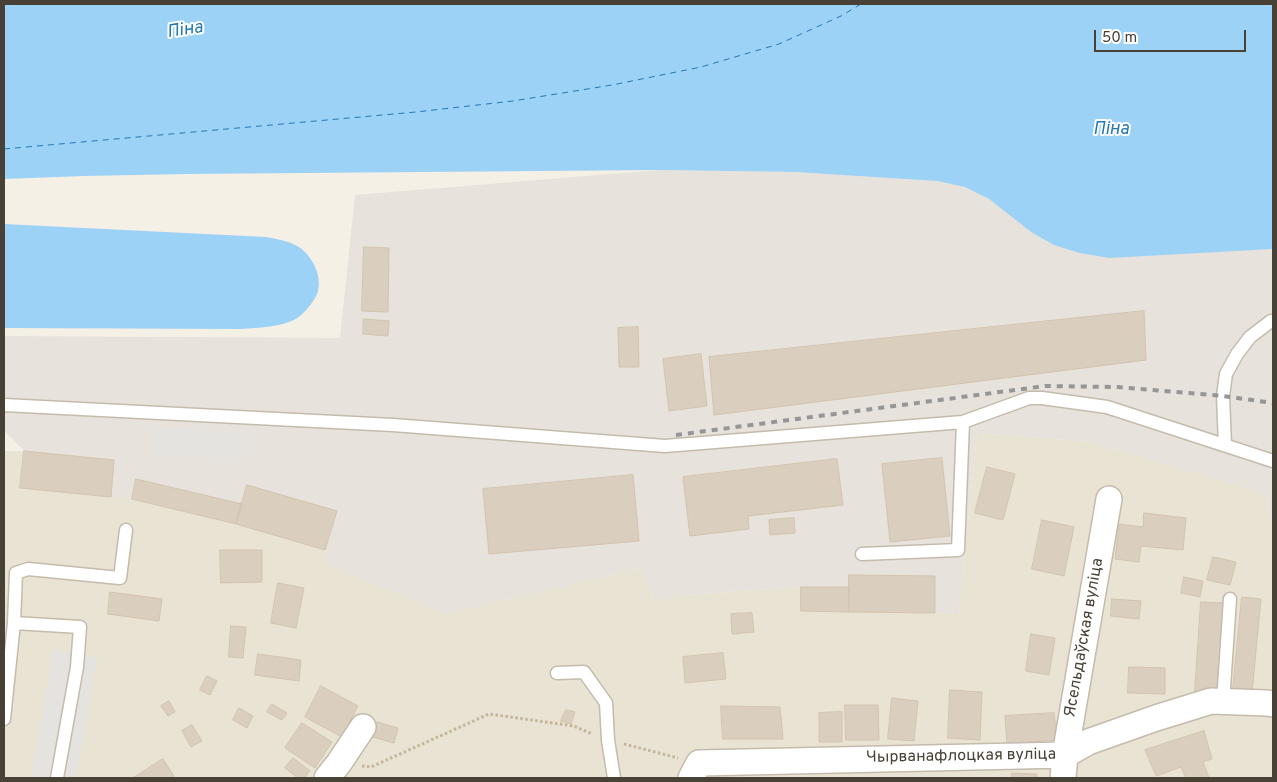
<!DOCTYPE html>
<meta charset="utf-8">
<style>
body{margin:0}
#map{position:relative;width:1277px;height:782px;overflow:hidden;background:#f5f0e6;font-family:Overpass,sans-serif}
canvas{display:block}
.frame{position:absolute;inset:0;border:5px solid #484135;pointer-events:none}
.scale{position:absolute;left:1094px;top:30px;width:152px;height:22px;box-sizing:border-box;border:2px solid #484135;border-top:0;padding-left:6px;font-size:15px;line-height:18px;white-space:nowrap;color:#484135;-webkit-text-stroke:4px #fff;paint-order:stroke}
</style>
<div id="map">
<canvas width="1277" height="782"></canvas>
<div class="frame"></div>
<div class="scale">50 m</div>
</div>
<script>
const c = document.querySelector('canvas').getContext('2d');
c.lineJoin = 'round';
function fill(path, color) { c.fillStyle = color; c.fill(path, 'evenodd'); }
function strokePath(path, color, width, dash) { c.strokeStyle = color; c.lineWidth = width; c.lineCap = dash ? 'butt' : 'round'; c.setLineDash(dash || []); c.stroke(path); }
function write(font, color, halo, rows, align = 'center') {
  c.font = font + ' Overpass,sans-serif'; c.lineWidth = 4; c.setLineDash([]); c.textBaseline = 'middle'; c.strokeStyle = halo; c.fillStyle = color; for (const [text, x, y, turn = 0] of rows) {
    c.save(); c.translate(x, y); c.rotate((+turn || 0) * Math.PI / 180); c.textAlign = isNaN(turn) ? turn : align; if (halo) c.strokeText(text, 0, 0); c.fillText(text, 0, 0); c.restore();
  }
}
fill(new Path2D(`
 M 977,433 L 1091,442 L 1267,494 L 1270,521 L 1273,522 L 1273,778 L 4,778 L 4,451 L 24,451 L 20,488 L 132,499 L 236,524 L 325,550 L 327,564 L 445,614 L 641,568 L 654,601 L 683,595 L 801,587 L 801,611 L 959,614 Z`), '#e9e3d4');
fill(new Path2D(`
 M 659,170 L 794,172 L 937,181 L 966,187 L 989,199 L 1031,232 L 1272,249 L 1273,245 L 1273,522 L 1270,521 L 1267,494 L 1091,442 L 977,433 L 959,614 L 801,611 L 800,587 L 683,595 L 654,601 L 641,568 L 445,614 L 327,564 L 325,550 L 236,524 L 132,499 L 20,488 L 24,451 L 4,430 L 4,336 L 340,338 L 355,195 Z`), '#e7e2db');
fill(new Path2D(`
 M 152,428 L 242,433 L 241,458 L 151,454 Z
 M 54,650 L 97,658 L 76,778 L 31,778 Z`), '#e5e3df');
fill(new Path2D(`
 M 4,4 L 1273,4 L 1273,245 L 1272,249 L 1109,258 L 1080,253 L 1054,245 L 1031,232 L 989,199 L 965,187 L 937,181 L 794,172 L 659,170 L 187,174 L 84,176 L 4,179 Z
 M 4,224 L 266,237 C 277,239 289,241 299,247 C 312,256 322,275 318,291 C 316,299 307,310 300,316 C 286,327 258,328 241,329 L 4,328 Z`), '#9dd2f7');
strokePath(new Path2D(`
 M 4,149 L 416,112 L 513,101 L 612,85 L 701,67 L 779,44 L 841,16 L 861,4`), '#2377b5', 1, [6, 5]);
const building = new Path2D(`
 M 364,247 L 389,248 L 388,312 L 362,311 Z
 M 1144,311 L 1146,360 L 714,415 L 709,357 Z
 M 364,319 L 389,321 L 388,336 L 363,334 Z
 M 638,327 L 639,367 L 619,367 L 618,328 Z
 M 701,354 L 707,406 L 669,411 L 663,359 Z
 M 24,451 L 114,460 L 111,497 L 20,488 Z
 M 942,458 L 950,536 L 890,542 L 882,464 Z
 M 837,459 L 843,505 L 748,516 L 749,529 L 690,536 L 683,477 Z
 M 987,467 L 1015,474 L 1003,520 L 975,513 Z
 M 633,475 L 639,541 L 489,554 L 483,489 Z
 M 136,479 L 242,504 L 236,524 L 132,499 Z
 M 247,485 L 337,511 L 325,550 L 236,524 Z
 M 1144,513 L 1186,518 L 1183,550 L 1141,546 L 1139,562 L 1115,559 L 1119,524 L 1143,527 Z
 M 794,518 L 795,533 L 770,535 L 769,520 Z
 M 1042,520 L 1074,527 L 1064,576 L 1032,569 Z
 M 220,550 L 262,550 L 262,582 L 221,583 Z
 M 1213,557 L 1236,562 L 1230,585 L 1207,580 Z
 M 849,575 L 935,576 L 935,613 L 849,612 Z
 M 1184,577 L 1203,581 L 1200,597 L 1181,593 Z
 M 278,583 L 304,588 L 296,628 L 271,623 Z
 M 801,587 L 849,587 L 849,612 L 801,611 Z
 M 110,592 L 162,599 L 159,621 L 108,614 Z
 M 1242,597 L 1261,599 L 1252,692 L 1233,690 Z
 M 1112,599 L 1141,601 L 1139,619 L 1111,616 Z
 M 1201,602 L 1224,603 L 1217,693 L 1195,692 Z
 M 752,613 L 754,632 L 732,634 L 731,614 Z
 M 231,626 L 246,627 L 243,658 L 229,657 Z
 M 1031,634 L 1055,638 L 1049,675 L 1026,671 Z
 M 723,653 L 726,679 L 685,683 L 683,657 Z
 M 258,654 L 301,660 L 299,681 L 255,675 Z
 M 1129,667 L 1165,668 L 1165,694 L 1128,693 Z
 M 207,676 L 217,681 L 210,695 L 200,690 Z
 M 321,686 L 358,706 L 342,737 L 305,717 Z
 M 950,690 L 982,692 L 980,740 L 948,738 Z
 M 892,698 L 918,701 L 914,741 L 888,739 Z
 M 169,701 L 175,712 L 168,716 L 161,706 Z
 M 272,704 L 287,713 L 282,720 L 267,712 Z
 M 845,705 L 878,705 L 879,740 L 846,740 Z
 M 721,706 L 780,707 L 783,739 L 723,739 Z
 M 239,708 L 253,716 L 247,728 L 233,720 Z
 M 566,710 L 575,712 L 571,724 L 561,721 Z
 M 842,712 L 842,742 L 819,742 L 819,713 Z
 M 1054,713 L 1057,740 L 1007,744 L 1005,716 Z
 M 377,722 L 398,728 L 394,743 L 373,737 Z
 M 302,723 L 332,742 L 315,768 L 285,748 Z
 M 192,725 L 202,741 L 191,747 L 182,731 Z
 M 1204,731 L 1212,759 L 1203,762 L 1209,778 L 1186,778 L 1181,767 L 1156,776 L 1145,750 Z
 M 293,758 L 310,771 L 304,778 L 298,778 L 285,768 Z
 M 163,759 L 175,778 L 133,778 Z
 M 1012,773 L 1037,774 L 1037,778 L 1012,778 Z`);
fill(building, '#dacfbe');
strokePath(building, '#d3c4ad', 1);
const lane = new Path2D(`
 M 4,405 L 393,425 L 665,446 L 963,422 L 1029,398 L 1042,398 L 1107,407 L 1273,461
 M 1225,445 L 1223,396 L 1226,374 L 1237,354 L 1250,337 L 1271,321 L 1273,321
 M 862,554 L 958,550 L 963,422
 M 14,623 L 16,573 L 28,569 L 120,578 L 126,530
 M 557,673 L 584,672 L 606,703 L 608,740 L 614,778
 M 1223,702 L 1230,599
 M 4,719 L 14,623 L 80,627 L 77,667 L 57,778`);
const street = new Path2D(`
 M 327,778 L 339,763 L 363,727
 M 691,778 L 699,763 L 1065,755 L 1088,742 L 1156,718 L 1211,701 L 1267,703 L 1273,704
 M 1063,778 L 1065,755 L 1109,499`);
strokePath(lane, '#c4bbab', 15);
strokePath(street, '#c4bbab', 28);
strokePath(new Path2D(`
 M 624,744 L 678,758
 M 362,766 L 371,767 L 489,714 L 574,726 L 592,734`), '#c4b598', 3, [2.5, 2.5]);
strokePath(lane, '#fff', 12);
strokePath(street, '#fff', 25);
strokePath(new Path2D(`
 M 676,435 L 1045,386 L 1118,387 L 1223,396 L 1273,403`), '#969696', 4, [6, 6]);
write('16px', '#484135', '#fff', [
 ["Ясельдаўская вуліца",1085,638,-80],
 ["Чырванафлоцкая вуліца",961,757,-1]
]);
write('italic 18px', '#2377b5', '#fff', [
 ["Піна",185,31,-9],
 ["Піна",1111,130]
]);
</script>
